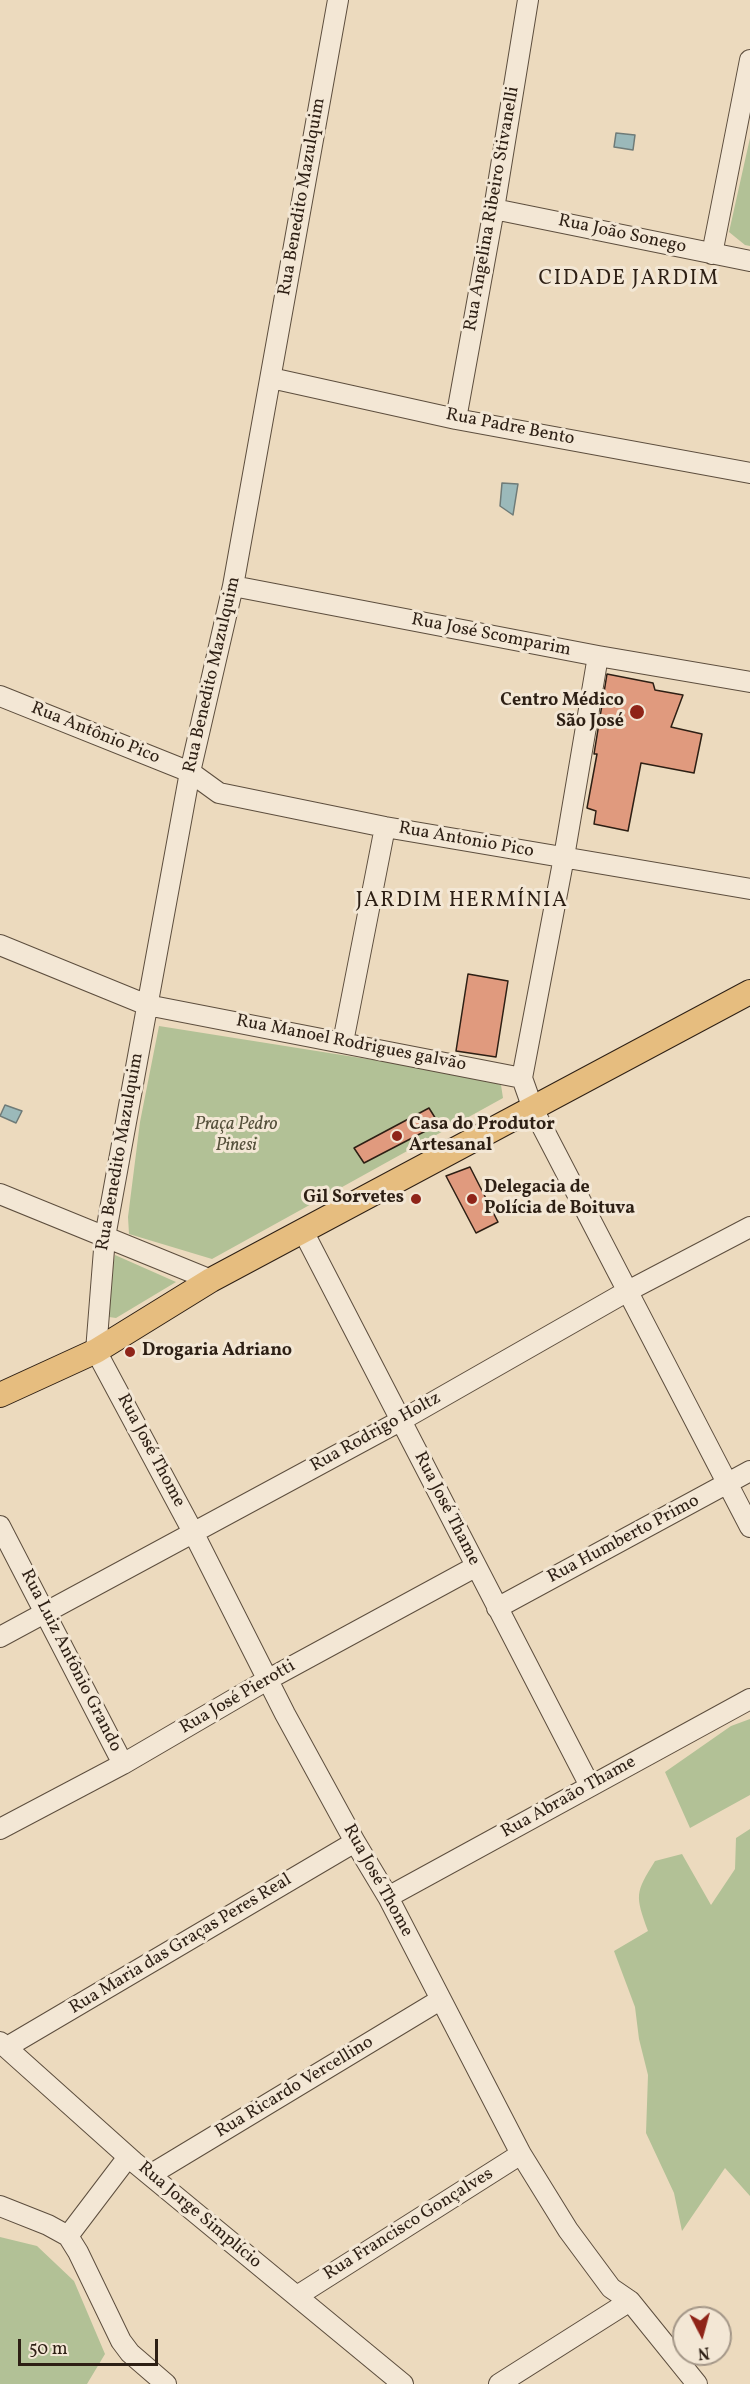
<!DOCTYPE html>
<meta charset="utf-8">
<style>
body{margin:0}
#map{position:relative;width:750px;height:2384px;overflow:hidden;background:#ecdabe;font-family:Vollkorn,serif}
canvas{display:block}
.north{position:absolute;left:672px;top:2306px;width:60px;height:60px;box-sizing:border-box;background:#f3e7d5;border:2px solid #a49788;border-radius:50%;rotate:174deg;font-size:16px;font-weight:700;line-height:24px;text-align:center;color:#2d1f14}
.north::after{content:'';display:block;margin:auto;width:21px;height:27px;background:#8f2418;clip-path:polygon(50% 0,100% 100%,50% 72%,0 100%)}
.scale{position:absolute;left:18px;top:2339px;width:140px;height:27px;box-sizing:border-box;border:3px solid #2d1f14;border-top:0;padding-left:8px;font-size:18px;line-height:21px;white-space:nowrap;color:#2d1f14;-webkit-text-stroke:4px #f3e7d5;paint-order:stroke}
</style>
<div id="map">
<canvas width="750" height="2384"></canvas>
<div class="north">N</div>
<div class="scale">50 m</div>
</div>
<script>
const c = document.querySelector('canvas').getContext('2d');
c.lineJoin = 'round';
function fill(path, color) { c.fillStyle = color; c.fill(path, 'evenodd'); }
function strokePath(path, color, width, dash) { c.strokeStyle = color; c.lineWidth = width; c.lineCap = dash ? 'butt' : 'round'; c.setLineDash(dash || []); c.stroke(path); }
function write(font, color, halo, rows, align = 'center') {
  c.font = font + ' Vollkorn,serif'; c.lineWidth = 6; c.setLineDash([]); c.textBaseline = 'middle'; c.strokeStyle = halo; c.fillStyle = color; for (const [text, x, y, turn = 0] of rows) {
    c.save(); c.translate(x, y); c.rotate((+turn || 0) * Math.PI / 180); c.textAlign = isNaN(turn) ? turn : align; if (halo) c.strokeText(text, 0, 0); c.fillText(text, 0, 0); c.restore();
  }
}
fill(new Path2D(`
 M 750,138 L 750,246 L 745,245 L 729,232 Z
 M 159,1026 L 468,1075 L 501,1085 L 503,1098 L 212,1259 L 129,1234 L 128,1217 L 140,1122 Z
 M 115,1255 L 176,1282 L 116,1318 L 109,1317 L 105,1310 Z
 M 750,1719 L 750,1795 L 690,1828 L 665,1772 L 731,1726 Z
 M 750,1829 L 750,2196 L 725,2168 L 682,2231 L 674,2193 L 646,2133 L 648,2075 L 639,2039 L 635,2007 L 614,1951 L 648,1931 C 635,1895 635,1893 655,1861 L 682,1854 L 711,1905 L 735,1869 L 736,1838 Z
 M 0,2237 L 37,2246 L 74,2281 L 105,2354 L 87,2384 L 0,2384 Z`), '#b2c196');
const water = new Path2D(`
 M 616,133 L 635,135 L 633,150 L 614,147 Z
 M 502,483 L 518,484 L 513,515 L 500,506 Z
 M 5,1105 L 22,1111 L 16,1123 L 0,1116 Z`);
fill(water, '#9bb9ba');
strokePath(water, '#6f7b78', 1.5);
const building = new Path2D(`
 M 607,674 L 653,683 L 655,690 L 683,695 L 671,727 L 702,734 L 694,773 L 641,763 L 628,831 L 594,824 L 596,811 L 587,808 L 597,754 L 594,754 Z
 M 468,974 L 508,981 L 496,1057 L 456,1051 Z
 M 429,1108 L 439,1124 L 364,1163 L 354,1148 Z
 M 470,1167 L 498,1222 L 476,1233 L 446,1176 Z`);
fill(building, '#e09a7e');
strokePath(building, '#2d1f14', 1.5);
const minor = new Path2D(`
 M 338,0 L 233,586 L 190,772 L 105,1237 L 96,1351 L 193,1532 L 285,1714 L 355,1842 L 388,1897 L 521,2154 L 568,2230 L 611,2288 L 630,2301 L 697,2384
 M 494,209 L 750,261
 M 712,254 L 750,60
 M 271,378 L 456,419 L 750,473
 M 456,419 L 494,209 L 528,0
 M 233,586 L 598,656 L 750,682
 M 0,696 L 190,772 L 219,793 L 385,827 L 750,889
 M 0,945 L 147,1005 L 522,1078 L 533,1109 L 750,1527
 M 343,1042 L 385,827
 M 522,1078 L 564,857 L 598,656
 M 0,1194 L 211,1280
 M 303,1231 L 590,1786
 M 0,1526 L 123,1764
 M 497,1608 L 750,1471
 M 0,1637 L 400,1421 L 626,1292 L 750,1227
 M 0,1829 L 123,1764 L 267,1680 L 475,1567
 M 388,1897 L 750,1699
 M 0,2042 L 134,2162 L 403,2384
 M 7,2047 L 355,1842
 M 150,2175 L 440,2000
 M 0,2206 L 48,2225 L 68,2236 L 78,2252 L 121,2341 L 130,2353 L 166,2384
 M 68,2236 L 128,2157
 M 297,2296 L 521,2154
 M 499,2384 L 630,2301`);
const major = new Path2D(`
 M 0,1395 L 96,1351 L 211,1280 L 750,992`);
strokePath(minor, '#5d4e3e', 22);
strokePath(major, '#2d1f14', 26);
strokePath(minor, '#f3e7d5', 20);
strokePath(major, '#e6bd7f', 24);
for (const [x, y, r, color] of [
 [637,712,8,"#8f2418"],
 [397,1136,6,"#8f2418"],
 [416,1199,6,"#8f2418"],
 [472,1199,6,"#8f2418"],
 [130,1352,6,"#8f2418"]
]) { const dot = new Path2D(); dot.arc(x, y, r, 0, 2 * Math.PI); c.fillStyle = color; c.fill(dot); strokePath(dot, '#f3e7d5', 2); }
write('18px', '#2d1f14', '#f3e7d5', [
 ["Rua Benedito Mazulquim",303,197,-80],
 ["Rua Angelina Ribeiro Stivanelli",493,209,-80],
 ["Rua João Sonego",622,235,12],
 ["Rua Padre Bento",510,428,11],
 ["Rua José Scomparim",491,636,11],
 ["Rua Benedito Mazulquim",213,675,-77],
 ["Rua Antônio Pico",95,734,22],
 ["Rua Antonio Pico",466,841,10],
 ["Rua Manoel Rodrigues galvão",351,1044,11],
 ["Rua Benedito Mazulquim",121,1152,-80],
 ["Rua Rodrigo Holtz",376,1433,-29],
 ["Rua José Thome",150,1451,62],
 ["Rua José Thame",446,1509,63],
 ["Rua Humberto Primo",624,1540,-28],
 ["Rua Luiz Antônio Grando",70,1661,63],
 ["Rua José Pierotti",238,1698,-30],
 ["Rua Abraão Thame",569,1798,-29],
 ["Rua José Thome",377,1881,61],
 ["Rua Maria das Graças Peres Real",181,1945,-31],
 ["Rua Ricardo Vercellino",295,2088,-31],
 ["Rua Jorge Simplício",199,2216,40],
 ["Rua Francisco Gonçalves",409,2225,-32]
]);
write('bold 18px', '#2d1f14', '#f3e7d5', [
 ["Centro Médico",624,702,"right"],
 ["São José",624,723,"right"],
 ["Casa do Produtor",409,1126],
 ["Artesanal",409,1147],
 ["Delegacia de",484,1189],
 ["Polícia de Boituva",484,1210],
 ["Gil Sorvetes",404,1199,"right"],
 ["Drogaria Adriano",142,1352]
], 'left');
write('italic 18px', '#55503b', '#f3e7d5', [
 ["Praça Pedro",236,1126],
 ["Pinesi",236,1147]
]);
c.letterSpacing = '1.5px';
write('21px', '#2d1f14', '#f3e7d5', [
 ["CIDADE JARDIM",629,280],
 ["JARDIM HERMÍNIA",462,902]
]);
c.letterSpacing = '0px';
</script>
